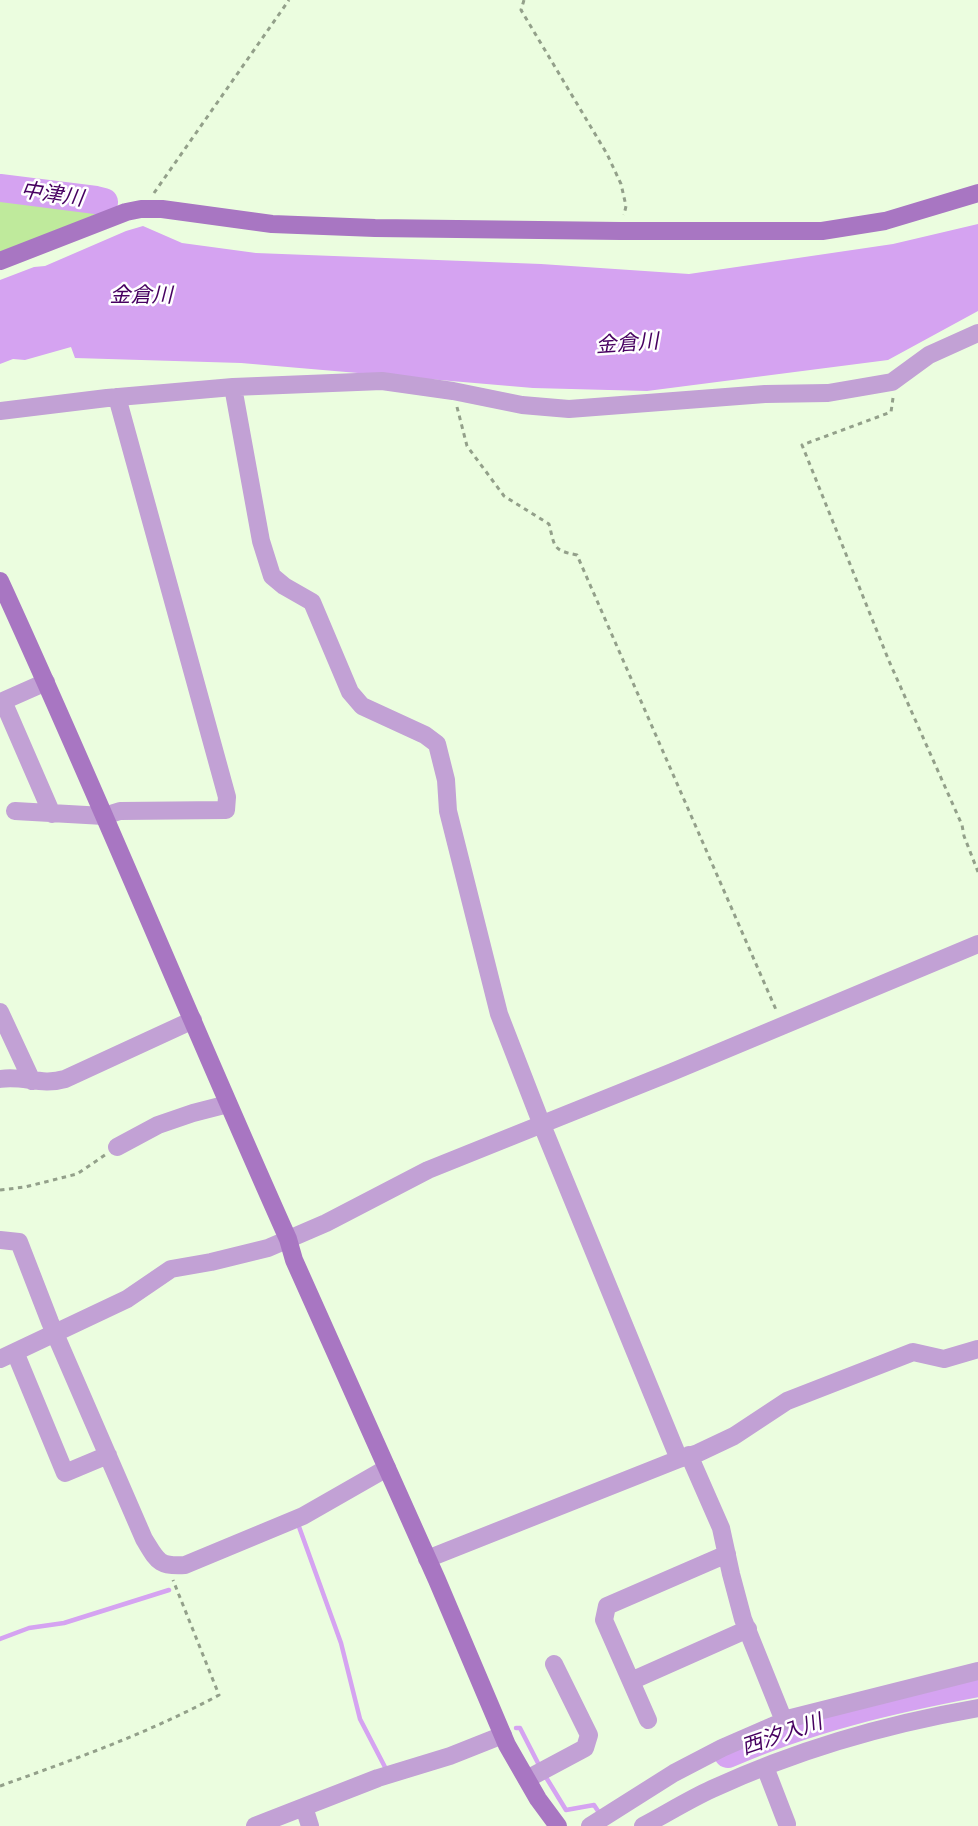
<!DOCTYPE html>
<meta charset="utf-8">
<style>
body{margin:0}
canvas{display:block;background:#ebfddf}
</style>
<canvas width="978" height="1826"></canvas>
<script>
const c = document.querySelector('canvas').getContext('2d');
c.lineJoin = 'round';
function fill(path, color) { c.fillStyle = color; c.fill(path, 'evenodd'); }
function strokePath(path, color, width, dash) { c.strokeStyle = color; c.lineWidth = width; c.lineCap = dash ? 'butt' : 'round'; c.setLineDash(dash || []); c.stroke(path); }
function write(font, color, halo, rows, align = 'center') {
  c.font = font + ' "IBM Plex Serif","Noto Sans JP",serif'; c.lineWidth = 5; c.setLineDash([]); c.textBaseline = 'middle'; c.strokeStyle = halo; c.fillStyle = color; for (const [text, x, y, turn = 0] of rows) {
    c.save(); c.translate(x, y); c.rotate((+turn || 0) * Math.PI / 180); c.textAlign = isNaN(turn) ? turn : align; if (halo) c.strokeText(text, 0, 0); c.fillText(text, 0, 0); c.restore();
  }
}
fill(new Path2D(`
 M 0,192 L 97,205 L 104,211 L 0,254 Z`), '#bfea9c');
fill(new Path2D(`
 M 978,224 L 978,311 L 888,360 L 647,391 L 533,388 L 241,363 L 75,358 L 71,347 L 25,360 L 13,359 L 0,364 L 0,280 L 34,267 L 45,266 L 126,231 L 143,226 L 182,243 L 256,253 L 541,264 L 689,274 L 893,244 Z`), '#d5a3f1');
strokePath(new Path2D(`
 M 298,1524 L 341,1643 L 360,1719 L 386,1769 L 388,1769
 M 0,1639 L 29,1628 L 64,1623 L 169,1590
 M 516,1728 L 520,1728 L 540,1767
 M 544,1774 L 566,1810 L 594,1805 L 598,1811`), '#d5a3f1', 4.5);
strokePath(new Path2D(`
 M 0,188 L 96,200 L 104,202
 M 728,1754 C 807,1719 893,1699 978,1683`), '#d5a3f1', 28);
strokePath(new Path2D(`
 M 524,0 L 521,10 L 607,154 L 621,184 L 626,206 L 624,215
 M 154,193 L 289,0
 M 893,398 L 891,412 L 802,445 L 889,661 L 962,825 L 964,836 L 978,872
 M 457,407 L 467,446 L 504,496 L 549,524 C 555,547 552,550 577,555 L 777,1012
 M 0,1190 L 25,1187 L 77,1174 L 105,1155
 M 0,1786 C 75,1759 149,1733 219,1695 L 173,1580`), '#93a08a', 3, [4.5, 4.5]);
strokePath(new Path2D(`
 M 233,387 L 261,541 L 272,576 L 284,586 L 312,602 L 350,692 L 362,706 L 425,735 L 437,744 L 446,780 L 448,811 L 499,1014 L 542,1125 L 679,1459
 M 0,411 L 107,398 L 233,387 L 382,381 L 453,391 L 522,405 L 569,409 L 765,394 L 828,393 L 892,382 L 929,355 L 978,333
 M 46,682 L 3,701 L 52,814
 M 15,811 L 104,816 L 120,811 L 226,810 L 227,797 L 117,397
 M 0,1012 L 32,1081
 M 0,1079 C 23,1075 41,1086 65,1079 L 193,1020
 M 117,1147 L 158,1125 L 193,1113 L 228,1104
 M 0,1240 L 19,1242 L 50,1322 L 144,1539 C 157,1560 158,1567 185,1565 L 303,1516 L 387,1468
 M 15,1352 L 65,1473 L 108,1455
 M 0,1359 L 127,1299 L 171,1269 L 211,1262 L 268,1248 L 326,1223 L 428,1170 L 672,1072 L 978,944
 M 689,1455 L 721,1528 L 731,1574 L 743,1619 L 784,1721
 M 427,1559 L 679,1459 L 698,1453 L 734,1436 L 787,1401 L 913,1352 L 944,1359 L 978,1349
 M 631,1681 L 748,1629
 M 648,1720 L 604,1620 L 607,1606 L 727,1554
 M 765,1767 L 787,1824
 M 527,1779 L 585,1748 L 589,1735 L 554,1664
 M 304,1807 L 310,1826
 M 255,1826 L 378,1778 L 450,1756 L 503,1735
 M 590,1826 L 674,1773 L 722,1748 L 791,1718 L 978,1671
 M 643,1826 C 666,1814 688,1800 712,1789 C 796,1750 886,1724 978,1708`), '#c2a1d5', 18);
strokePath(new Path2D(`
 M 0,261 L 126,212 L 141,209 L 162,209 L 272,224 L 375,228 L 621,231 L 822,231 L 885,221 L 978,193
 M 0,581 C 100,799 190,1020 288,1239 L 294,1260 L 437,1580 L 507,1745 L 538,1799 L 558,1826`), '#a876c2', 18);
write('italic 21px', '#470061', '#fff', [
 ["中津川",52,195,8],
 ["金倉川",141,296],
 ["金倉川",627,344,-4],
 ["西汐入川",782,1735,-19]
]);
</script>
